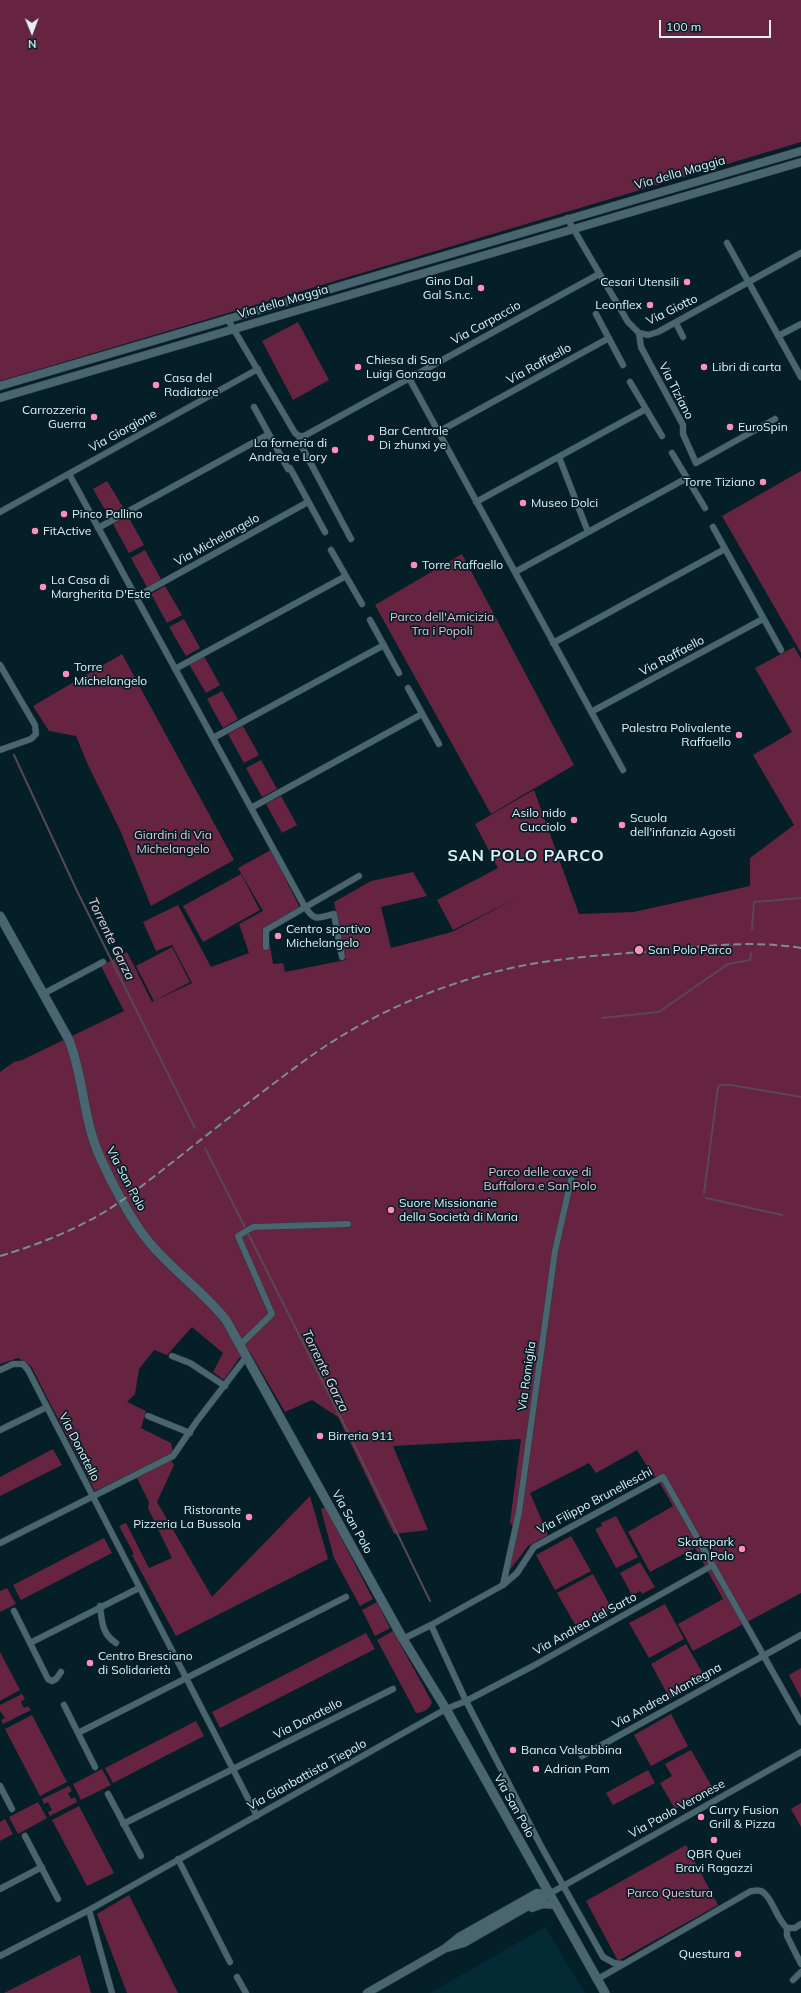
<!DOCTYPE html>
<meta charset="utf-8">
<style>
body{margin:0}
#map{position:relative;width:801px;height:1993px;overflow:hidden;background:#041f28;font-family:Mulish,sans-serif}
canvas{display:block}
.north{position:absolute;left:12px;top:12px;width:40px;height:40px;-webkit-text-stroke:3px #041f28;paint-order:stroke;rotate:179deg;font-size:11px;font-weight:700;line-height:16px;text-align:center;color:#e1f0f6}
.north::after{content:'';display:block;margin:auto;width:14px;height:18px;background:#e1f0f6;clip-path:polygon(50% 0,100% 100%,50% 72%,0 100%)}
.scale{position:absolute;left:659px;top:20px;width:112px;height:18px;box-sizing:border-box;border:2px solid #e1f0f6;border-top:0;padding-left:5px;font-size:12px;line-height:14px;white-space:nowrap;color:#e1f0f6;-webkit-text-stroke:3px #041f28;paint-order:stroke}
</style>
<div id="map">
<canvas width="801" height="1993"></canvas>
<div class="north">N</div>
<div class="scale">100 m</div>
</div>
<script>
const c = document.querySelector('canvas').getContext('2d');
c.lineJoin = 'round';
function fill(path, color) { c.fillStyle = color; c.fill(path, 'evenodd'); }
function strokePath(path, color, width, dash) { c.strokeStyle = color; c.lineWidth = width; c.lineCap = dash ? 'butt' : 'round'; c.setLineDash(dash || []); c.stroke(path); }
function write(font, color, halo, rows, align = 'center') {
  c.font = font + ' Mulish,sans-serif'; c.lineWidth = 3.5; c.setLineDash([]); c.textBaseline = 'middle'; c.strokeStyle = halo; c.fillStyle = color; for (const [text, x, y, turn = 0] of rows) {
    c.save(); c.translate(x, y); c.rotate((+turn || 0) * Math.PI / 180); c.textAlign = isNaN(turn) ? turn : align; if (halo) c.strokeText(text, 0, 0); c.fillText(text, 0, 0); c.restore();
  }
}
fill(new Path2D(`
 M 545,1927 L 585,1993 L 430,1993 Z`), '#042a36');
fill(new Path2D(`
 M 0,0 L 801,0 L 801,142 L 0,381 Z
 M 298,322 L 329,380 L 293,400 L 262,341 Z
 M 801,471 L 801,653 L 722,516 Z
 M 107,481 L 124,509 L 109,517 L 93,489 Z
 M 128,516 L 144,545 L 129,553 L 113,524 Z
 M 145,550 L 161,579 L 147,587 L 131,558 Z
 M 462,554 L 574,765 L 491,814 L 375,605 Z
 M 165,586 L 182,615 L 167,623 L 151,594 Z
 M 184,619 L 200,648 L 186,656 L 169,627 Z
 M 794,647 L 801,659 L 801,1593 L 693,1651 L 678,1624 L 723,1599 L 695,1548 L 650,1572 L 628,1532 L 673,1506 L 658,1480 L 656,1476 L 654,1477 L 637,1450 L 596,1473 L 589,1463 L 530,1493 L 548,1535 L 528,1546 L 506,1575 L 515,1530 L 510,1522 L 521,1439 L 393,1446 L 428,1530 L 394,1534 L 338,1417 L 312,1400 L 285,1412 L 250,1352 L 239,1358 L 224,1380 L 213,1372 L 223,1353 L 192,1327 L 167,1355 L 154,1350 L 139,1369 L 135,1394 L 127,1402 L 146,1411 L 141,1428 L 171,1443 L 173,1453 L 95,1491 L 31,1366 L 18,1358 L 0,1364 L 0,1072 L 14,1062 L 22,1060 L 124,1011 L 101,966 L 127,952 L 152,1002 L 154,1001 L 136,966 L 172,947 L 190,982 L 154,1001 L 192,983 L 172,945 L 156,951 L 143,922 L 178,905 L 211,967 L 249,953 L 239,924 L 263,911 L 238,868 L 271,850 L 300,908 L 267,927 L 273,964 L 283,963 L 285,972 L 346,960 L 334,902 L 371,881 L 413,872 L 427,896 L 381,907 L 391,948 L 452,932 L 515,899 L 453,930 L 437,900 L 498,868 L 475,824 L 534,790 L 579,914 L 634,912 L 750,886 L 750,858 L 794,825 L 753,755 L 792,732 L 755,668 Z
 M 122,654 L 234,860 L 151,906 L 120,830 L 88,765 L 76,736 L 49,731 L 33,706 Z
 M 204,656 L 220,685 L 206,693 L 189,664 Z
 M 222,691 L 238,719 L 223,728 L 207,699 Z
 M 243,726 L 259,755 L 244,763 L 228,734 Z
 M 261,760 L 277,789 L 262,797 L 246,768 Z
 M 281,796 L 297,825 L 282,833 L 266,804 Z
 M 241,874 L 260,910 L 203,942 L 183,906 Z
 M 53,1449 L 62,1465 L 0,1496 L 0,1477 Z
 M 171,1460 L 174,1465 L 157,1502 L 212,1597 L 310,1496 L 328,1559 L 176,1636 L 132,1555 L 134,1554 L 119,1526 L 126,1523 L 149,1568 L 172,1558 L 148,1508 L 149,1502 L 137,1478 Z
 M 325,1507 L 373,1599 L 360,1606 L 334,1558 L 321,1509 Z
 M 616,1516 L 638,1557 L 616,1568 L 595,1529 L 602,1526 L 601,1523 Z
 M 571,1536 L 591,1571 L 555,1590 L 536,1555 Z
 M 104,1538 L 112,1553 L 21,1600 L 13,1585 Z
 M 640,1562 L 655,1587 L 642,1594 L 640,1591 L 632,1595 L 620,1573 Z
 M 593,1574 L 612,1609 L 577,1628 L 557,1593 Z
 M 7,1588 L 16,1604 L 0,1612 L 0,1591 Z
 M 377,1602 L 390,1628 L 375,1636 L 362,1610 Z
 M 665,1604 L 684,1639 L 649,1658 L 629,1623 Z
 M 393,1631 L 432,1702 C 430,1709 423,1713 416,1713 L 377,1640 Z
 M 366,1633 L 375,1649 L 220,1728 L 212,1712 Z
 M 686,1644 L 706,1679 L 670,1699 L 651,1664 Z
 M 0,1652 L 20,1690 L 0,1701 Z
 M 801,1668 L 801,1698 L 789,1675 Z
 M 22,1694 L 25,1699 L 21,1702 L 24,1708 L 28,1706 L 31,1710 L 3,1724 L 1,1720 L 5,1718 L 0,1711 L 0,1705 Z
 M 671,1714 L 688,1746 L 651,1766 L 634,1735 Z
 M 32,1715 L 67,1782 L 40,1796 L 5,1729 Z
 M 196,1721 L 204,1736 L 113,1783 L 105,1768 Z
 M 691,1750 L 715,1792 L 697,1802 L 694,1798 L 675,1809 L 660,1783 L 672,1776 L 665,1764 Z
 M 102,1769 L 111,1785 L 81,1800 L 73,1784 Z
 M 648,1770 L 655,1783 L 613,1805 L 606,1793 Z
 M 69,1786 L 72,1791 L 68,1793 L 71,1799 L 75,1797 L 77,1802 L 50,1816 L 48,1812 L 52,1810 L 48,1802 L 44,1804 L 42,1799 Z
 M 38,1802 L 47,1818 L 18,1834 L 9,1817 Z
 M 801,1803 L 801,1827 L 791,1809 Z
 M 79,1806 L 114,1873 L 87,1886 L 52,1820 Z
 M 5,1819 L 13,1834 L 0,1841 L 0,1822 Z
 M 686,1845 L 718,1905 L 618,1961 L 586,1901 Z
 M 129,1895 L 178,1993 L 127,1993 L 97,1914 Z
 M 80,1955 L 91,1993 L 4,1993 Z`), '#672441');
strokePath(new Path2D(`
 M 14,755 L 77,891 L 195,1128
 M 752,929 L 754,902 L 801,898
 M 602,1018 L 659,1012 L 728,964 L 750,960 L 751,953
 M 205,1148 L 350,1436 L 430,1601
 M 704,1193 L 718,1087 L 720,1085 L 731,1085 L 801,1097
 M 706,1198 L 782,1215`), '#584851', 2);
const minor = new Path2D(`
 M 567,218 L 628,322 L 639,333 L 648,335 L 658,332 L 801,253
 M 727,243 L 801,377
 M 596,314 L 623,365
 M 227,318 L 295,433 L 299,436 L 304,436 L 599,274
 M 676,323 L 683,337
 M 639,333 L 641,347 L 683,425 L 683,434 L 696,463 L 775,419
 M 778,336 L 801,324
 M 409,378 L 623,770
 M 630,382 L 662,436
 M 254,407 L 288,469
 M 438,432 L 609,338
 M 299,436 L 301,445 L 351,539
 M 672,453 L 705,508
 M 559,457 L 588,532
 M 290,468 L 325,532
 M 69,474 L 305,907 C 315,922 318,918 334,914 L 342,957
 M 476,502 L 646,409
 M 0,512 L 258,369
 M 713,527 L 781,650
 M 98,528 L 269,434
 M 331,550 L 362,604
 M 515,572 L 687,478
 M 136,597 L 308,502
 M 370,620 L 399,673
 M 553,643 L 725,549
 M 0,665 L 35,725 L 36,734 L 31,739 L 0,750
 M 175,669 L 346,576
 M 408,688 L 439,744
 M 591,712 L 763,619
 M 213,738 L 384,645
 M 251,808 L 422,714
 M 266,947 L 266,930 L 359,876
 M 43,994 L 103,962
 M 240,1345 L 272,1314 L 238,1236 L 253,1227 L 348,1224
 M 172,1356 L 190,1363 L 225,1386
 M 0,1370 L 13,1364 L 23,1364 L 28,1370 L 257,1816
 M 148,1416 L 190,1433
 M 0,1430 L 47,1407
 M 0,1543 L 173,1456 L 197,1421 L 247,1356
 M 503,1585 L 519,1512 L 555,1251 L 573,1171
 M 100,1606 C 102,1622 102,1634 116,1643
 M 14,1611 L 48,1679 L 52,1681 L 56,1679 L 61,1672
 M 431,1625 L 466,1701 L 541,1846 L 603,1957 L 614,1963 L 622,1964
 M 403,1639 L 431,1625 L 503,1585 L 517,1573 L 534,1547 L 663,1477 L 801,1722
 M 30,1643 L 139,1588
 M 64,1705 L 95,1767
 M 78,1733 L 346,1597
 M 582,1756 L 801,1635
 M 0,1786 L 12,1809
 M 108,1794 L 141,1856
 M 123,1824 L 393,1689
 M 25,1836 L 58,1899
 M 178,1859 L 230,1962
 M 0,1889 L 42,1867
 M 549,1894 L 801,1752
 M 89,1910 L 112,1993
 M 787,1928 L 787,1936 L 801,1964
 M 0,1956 L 89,1910 L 446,1709 L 466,1701 L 533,1666 L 713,1565
 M 237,1977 L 246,1993
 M 596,1980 L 751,1891 C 756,1891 760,1889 764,1893 C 773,1900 776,1918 787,1928 L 795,1928 L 801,1924
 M 793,1980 L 801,1972`);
const tertiary = new Path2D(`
 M 0,386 L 801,151
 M 0,398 L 801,162
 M 532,1908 L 543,1904 L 555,1905
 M 447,1948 L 464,1943 L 549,1894
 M 367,1993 L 444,1949 L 459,1937 L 537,1893 L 549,1894`);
const secondary = new Path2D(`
 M 0,916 L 69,1040 C 84,1078 83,1120 100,1157 C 112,1184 131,1220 149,1242 C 172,1270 203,1291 226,1320 L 403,1639 L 446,1709 L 605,1993`);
strokePath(minor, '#2d373e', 7);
strokePath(tertiary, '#2d373e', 9);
strokePath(secondary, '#2d373e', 10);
strokePath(minor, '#49656f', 6);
strokePath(tertiary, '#49656f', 8);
strokePath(secondary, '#49656f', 9);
strokePath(new Path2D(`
 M 0,1256 C 37,1245 73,1231 106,1211 C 130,1196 152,1178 174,1161 C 217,1127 260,1093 304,1061 C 371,1012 450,979 531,964 C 572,957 614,954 655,951 C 703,946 752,940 801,948`), '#798d95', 2, [8, 4]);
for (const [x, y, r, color] of [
 [687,282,4,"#ff8eba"],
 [481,288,4,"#ff8eba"],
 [650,305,4,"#ff8eba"],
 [358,367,4,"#ff8eba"],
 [704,367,4,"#ff8eba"],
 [156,385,4,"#ff8eba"],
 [94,417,4,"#ff8eba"],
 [730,427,4,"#ff8eba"],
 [371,438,4,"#ff8eba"],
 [335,450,4,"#ff8eba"],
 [763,482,4,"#ff8eba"],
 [523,503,4,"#ff8eba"],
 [64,514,4,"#ff8eba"],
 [35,531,4,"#ff8eba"],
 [414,565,4,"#ff8eba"],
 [43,587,4,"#ff8eba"],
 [66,674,4,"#ff8eba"],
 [739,735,4,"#ff8eba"],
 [574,820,4,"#ff8eba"],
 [622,825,4,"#ff8eba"],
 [278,936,4,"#ff8eba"],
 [639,950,5,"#ff8eba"],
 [391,1210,4,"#ff8eba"],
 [320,1436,4,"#ff8eba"],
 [249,1517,4,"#ff8eba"],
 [742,1549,4,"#ff8eba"],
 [90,1663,4,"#ff8eba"],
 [513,1750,4,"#ff8eba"],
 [536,1769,4,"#ff8eba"],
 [701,1817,4,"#ff8eba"],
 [714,1840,4,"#ff8eba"],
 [738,1954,4,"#ff8eba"]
]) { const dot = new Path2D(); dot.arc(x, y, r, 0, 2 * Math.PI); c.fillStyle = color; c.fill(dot); strokePath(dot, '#041f28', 1.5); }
write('12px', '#e1f0f6', '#041f28', [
 ["Via della Maggia",680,173,-16],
 ["Via della Maggia",283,302,-16],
 ["Via Giotto",672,310,-26],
 ["Via Carpaccio",486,323,-29],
 ["Via Raffaello",539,364,-29],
 ["Via Tiziano",676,391,63],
 ["Via Giorgione",123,431,-29],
 ["Via Michelangelo",217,540,-29],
 ["Via Raffaello",672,656,-28],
 ["Via San Polo",126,1179,62],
 ["Via Romiglia",527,1376,-82],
 ["Via Donatello",79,1447,63],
 ["Via Filippo Brunelleschi",595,1501,-28],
 ["Via San Polo",352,1522,61],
 ["Via Andrea del Sarto",585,1624,-29],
 ["Via Andrea Mantegna",667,1696,-29],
 ["Via Donatello",308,1719,-27],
 ["Via Gianbattista Tiepolo",307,1775,-29],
 ["Via San Polo",514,1806,61],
 ["Via Paolo Veronese",677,1809,-29]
]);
write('12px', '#e1f0f6', '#041f28', [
 ["Gino Dal",473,281,"right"],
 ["Gal S.n.c.",473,295,"right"],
 ["Cesari Utensili",679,282,"right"],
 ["Leonflex",642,305,"right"],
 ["Chiesa di San",366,360],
 ["Luigi Gonzaga",366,374],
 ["Libri di carta",712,367],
 ["Casa del",164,378],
 ["Radiatore",164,392],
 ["Carrozzeria",86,410,"right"],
 ["Guerra",86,424,"right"],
 ["EuroSpin",738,427],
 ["Bar Centrale",379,431],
 ["Di zhunxi ye",379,445],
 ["La forneria di",327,443,"right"],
 ["Andrea e Lory",327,457,"right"],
 ["Torre Tiziano",755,482,"right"],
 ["Museo Dolci",531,503],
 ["Pinco Pallino",72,514],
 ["FitActive",43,531],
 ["Torre Raffaello",422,565],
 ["La Casa di",51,580],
 ["Margherita D'Este",51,594],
 ["Torre",74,667],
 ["Michelangelo",74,681],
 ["Palestra Polivalente",731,728,"right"],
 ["Raffaello",731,742,"right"],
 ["Asilo nido",566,813,"right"],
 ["Cucciolo",566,827,"right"],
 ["Scuola",630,818],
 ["dell'infanzia Agosti",630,832],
 ["Centro sportivo",286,929],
 ["Michelangelo",286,943],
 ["San Polo Parco",648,950],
 ["Suore Missionarie",399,1203],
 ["della Società di Maria",399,1217],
 ["Birreria 911",328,1436],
 ["Ristorante",241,1510,"right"],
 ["Pizzeria La Bussola",241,1524,"right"],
 ["Skatepark",734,1542,"right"],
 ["San Polo",734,1556,"right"],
 ["Centro Bresciano",98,1656],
 ["di Solidarietà",98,1670],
 ["Banca Valsabbina",521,1750],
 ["Adrian Pam",544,1769],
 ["Curry Fusion",709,1810],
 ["Grill & Pizza",709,1824],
 ["QBR Quei",714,1854,"center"],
 ["Bravi Ragazzi",714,1868,"center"],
 ["Questura",730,1954,"right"]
], 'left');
write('12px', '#f2bfd0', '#041f28', [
 ["Parco dell'Amicizia",442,617],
 ["Tra i Popoli",442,631],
 ["Giardini di Via",173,835],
 ["Michelangelo",173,849],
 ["Parco delle cave di",540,1172],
 ["Buffalora e San Polo",540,1186],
 ["Parco Questura",670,1893]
]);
write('italic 13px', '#eed4dc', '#041f28', [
 ["Torrente Garza",111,939,64],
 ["Torrente Garza",325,1371,64]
]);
c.letterSpacing = '1px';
write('bold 16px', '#e1f0f6', '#041f28', [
 ["SAN POLO PARCO",526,856]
]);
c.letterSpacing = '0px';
</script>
